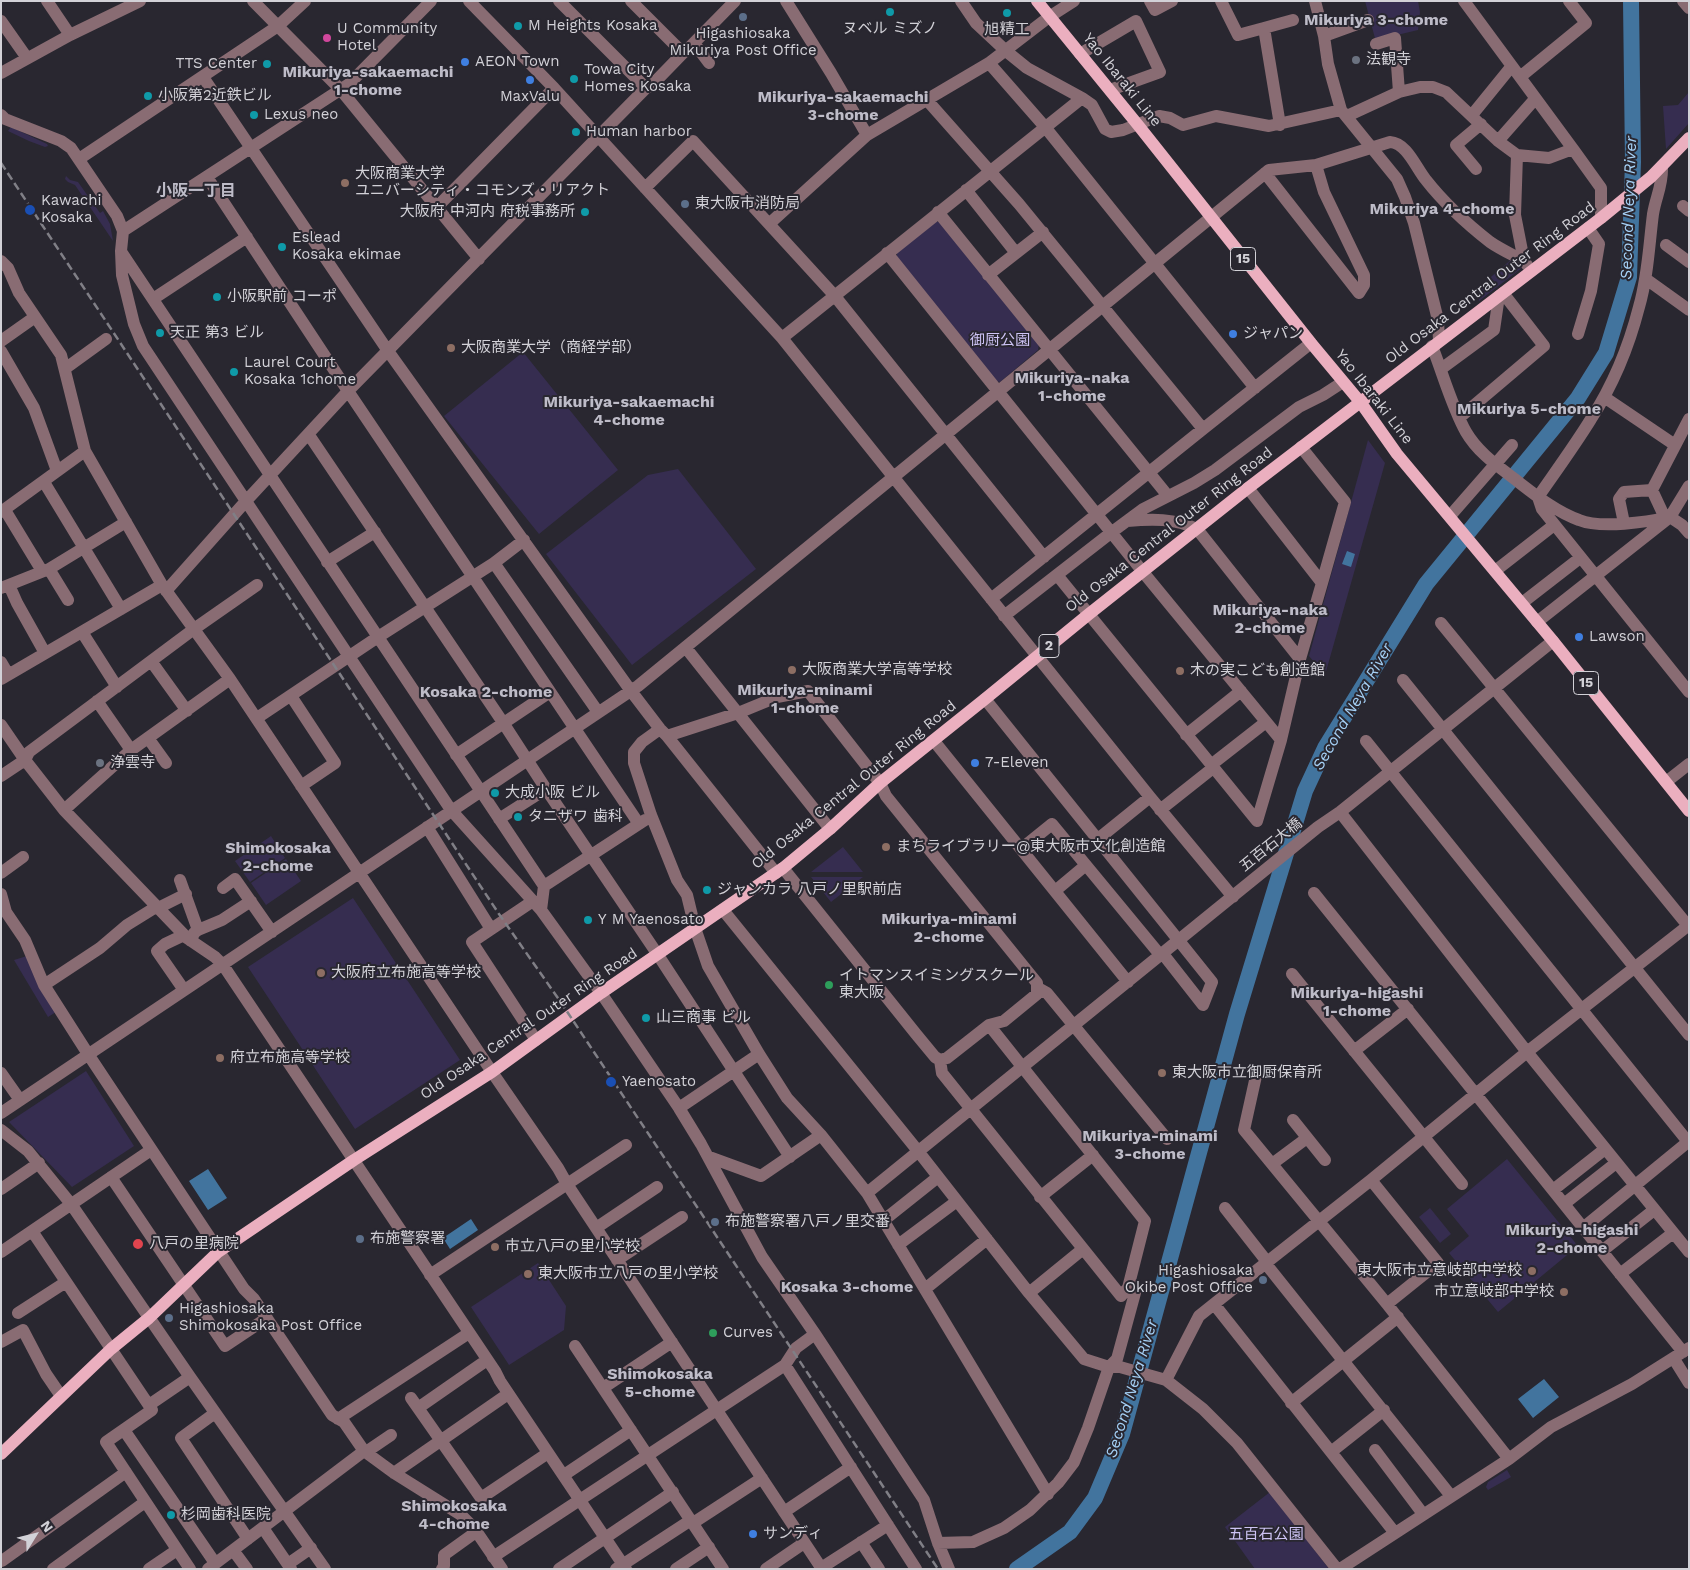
<!DOCTYPE html>
<meta charset="utf-8">
<style>
body{margin:0}
#map{position:relative;width:1690px;height:1570px;overflow:hidden;background:#292730;font-family:"Work Sans",sans-serif}
canvas{display:block}
.frame{position:absolute;inset:0;border:2px solid #d2d1d7;pointer-events:none}
.north{position:absolute;left:10px;top:1510px;width:50px;height:50px;-webkit-text-stroke:4px #292730;paint-order:stroke;rotate:54deg;font-size:14px;font-weight:700;line-height:20px;text-align:center;color:#d2d1d7}
.north::after{content:'';display:block;margin:auto;width:18px;height:22px;background:#d2d1d7;clip-path:polygon(50% 0,100% 100%,50% 72%,0 100%)}
</style>
<div id="map">
<canvas width="1690" height="1570"></canvas>
<div class="frame"></div>
<div class="north">N</div>
</div>
<script>
const c = document.querySelector('canvas').getContext('2d');
c.lineJoin = 'round';
function fill(path, color) { c.fillStyle = color; c.fill(path, 'evenodd'); }
function strokePath(path, color, width, dash) { c.strokeStyle = color; c.lineWidth = width; c.lineCap = dash ? 'butt' : 'round'; c.setLineDash(dash || []); c.stroke(path); }
function write(font, color, halo, rows, align = 'center') {
  c.font = font + ' "Work Sans","Noto Sans JP",sans-serif'; c.lineWidth = 4; c.setLineDash([]); c.textBaseline = 'middle'; c.strokeStyle = halo; c.fillStyle = color; for (const [text, x, y, turn = 0] of rows) {
    c.save(); c.translate(x, y); c.rotate((+turn || 0) * Math.PI / 180); c.textAlign = isNaN(turn) ? turn : align; if (halo) c.strokeText(text, 0, 0); c.fillText(text, 0, 0); c.restore();
  }
}
fill(new Path2D(`
 M 1365,1 L 1418,1 L 1420,12 L 1418,30 L 1397,35 L 1376,42 Z
 M 1689,92 L 1689,123 L 1666,149 L 1663,106 L 1678,105 Z
 M 11,127 L 47,144 L 48,146 L 45,147 L 29,141 L 8,131 Z
 M 66,176 L 70,180 L 78,182 L 100,213 L 103,211 L 110,224 L 113,241 L 75,185 L 68,182 L 65,179 Z
 M 936,222 L 941,222 L 1039,344 L 1038,350 L 1000,382 L 995,381 L 897,259 L 897,252 Z
 M 1513,258 L 1523,267 L 1479,301 L 1478,288 Z
 M 523,352 L 618,470 L 539,534 L 444,416 Z
 M 1368,440 L 1385,463 L 1325,675 L 1309,656 Z
 M 678,469 L 756,569 L 632,665 L 546,554 L 648,475 Z
 M 271,836 L 285,858 L 250,882 L 235,861 Z
 M 843,847 L 863,872 L 811,872 Z
 M 286,859 L 301,881 L 266,905 L 251,883 Z
 M 811,877 L 863,877 L 831,902 Z
 M 353,898 L 460,1060 L 355,1129 L 248,967 Z
 M 27,956 L 56,1012 L 48,1017 L 14,960 Z
 M 86,1071 L 134,1146 L 72,1187 L 9,1122 Z
 M 1507,1159 L 1578,1246 L 1498,1312 L 1449,1253 L 1469,1236 L 1447,1209 Z
 M 1430,1208 L 1451,1234 L 1440,1243 L 1419,1217 Z
 M 538,1263 L 566,1306 L 564,1330 L 509,1365 L 471,1307 Z
 M 1507,1470 L 1511,1477 L 1488,1490 L 1486,1487 L 1488,1482 Z
 M 1270,1492 L 1329,1569 L 1255,1569 L 1225,1527 Z`), '#362d50');
fill(new Path2D(`
 M 1347,551 L 1355,554 L 1351,567 L 1342,564 Z
 M 208,1169 L 227,1198 L 208,1210 L 189,1181 Z
 M 471,1219 L 478,1230 L 450,1249 L 443,1238 Z
 M 1544,1379 L 1559,1397 L 1533,1418 L 1518,1399 Z`), '#42749e');
strokePath(new Path2D(`
 M 1017,1569 L 1070,1532 L 1095,1498 L 1122,1434 L 1237,1014 L 1305,791 L 1325,748 L 1426,584 L 1578,398 L 1606,353 L 1629,277 L 1633,162 L 1631,1`), '#42749e', 16);
strokePath(new Path2D(`
 M 47,1 L 70,35
 M 253,1 L 340,89 L 479,259
 M 469,1 L 554,88 L 782,338 L 1150,797 L 1233,897
 M 559,1 L 646,88
 M 631,1 L 683,53
 M 786,1 L 831,73 L 867,135
 M 961,1 L 976,23 L 1006,51 L 1027,68 L 1082,98 L 1092,105 L 1105,129 L 1111,132 L 1123,130 L 1159,116 L 1170,118 L 1183,125 L 1216,116 L 1269,126 L 1341,110
 M 1150,1 L 1155,10 L 1172,1
 M 1221,1 L 1238,35 L 1264,28 L 1280,125
 M 1315,1 L 1324,36 L 1328,64 L 1341,110 L 1397,179 L 1405,197 L 1414,223 L 1438,320 L 1439,341
 M 1683,1 L 1689,8
 M 1,21 L 27,58
 M 1264,28 L 1293,20
 M 1324,36 L 1368,20
 M 694,43 L 709,63
 M 1376,44 L 1395,38 L 1399,92
 M 1080,54 L 1136,21 L 1160,72 L 1110,90
 M 989,63 L 1045,127 L 1255,388
 M 1,73 L 70,35 L 140,1
 M 203,77 L 388,351 L 631,691 L 660,729 L 667,736 L 776,873
 M 1520,77 L 1586,23 L 1569,1
 M 926,99 L 1019,204 L 1203,429 L 1311,343
 M 1,115 L 5,119 L 61,141 L 71,148 L 117,216 L 123,231 L 121,251 L 122,275 L 134,324 L 143,346 L 451,810 L 541,910 L 601,993 L 679,1108 L 701,1144 L 762,1257 L 815,1334 L 924,1500 L 938,1543 L 949,1569
 M 1472,115 L 1511,67
 M 1347,116 L 1399,92 L 1420,87 L 1433,87 L 1446,92 L 1498,141 L 1517,155 L 1549,158 L 1573,149 L 1464,1
 M 1498,141 L 1535,99
 M 1573,149 L 1601,188 L 1601,218
 M 1517,155 L 1515,215 L 1524,261 L 1527,265
 M 79,159 L 278,26 L 305,1
 M 1476,169 L 1456,145 L 1481,124
 M 1265,173 L 1359,293 L 1364,285 L 1364,275 L 1324,192 L 1316,165
 M 207,177 L 348,391 L 639,824
 M 645,188 L 693,141 L 834,295 L 1044,557
 M 966,190 L 1016,253
 M 1683,206 L 1689,211
 M 437,207 L 554,88
 M 938,212 L 1168,496
 M 769,224 L 867,135 L 989,63 L 1049,17 L 1074,1
 M 123,231 L 349,84 L 431,1
 M 1666,245 L 1689,262
 M 122,253 L 544,886 L 541,910
 M 887,253 L 1143,572 L 1281,740
 M 1,261 L 8,268 L 19,293 L 61,355 L 85,451 L 162,585 L 230,679 L 492,1072 L 558,1168 L 567,1184 L 822,1569
 M 988,275 L 1043,232
 M 1646,279 L 1689,310
 M 153,299 L 247,237
 M 1578,334 L 1591,291 L 1599,244 L 1588,228
 M 782,338 L 1082,98
 M 1,341 L 35,317
 M 1432,346 C 1443,374 1452,407 1466,432 C 1477,451 1495,464 1512,477 C 1533,493 1554,511 1579,520 C 1601,529 1647,522 1670,517 L 1682,525 L 1689,533
 M 1,351 L 34,408 L 57,471
 M 66,368 L 106,339
 M 1441,369 L 1494,330 L 1499,296
 M 1604,397 L 1675,445
 M 1459,418 L 1544,346 L 1503,293
 M 309,435 L 504,724 L 546,789 L 658,955 L 790,1157
 M 1301,447 L 1345,502 L 1322,583
 M 44,482 L 121,609
 M 1538,497 C 1556,471 1575,445 1591,419 C 1613,385 1629,346 1639,307 C 1648,276 1649,245 1653,214 C 1656,196 1663,185 1662,166
 M 1538,497 L 1542,509 L 1689,692
 M 5,510 L 42,571
 M 1,512 L 85,451
 M 1450,516 L 1512,445
 M 1665,518 L 1652,490 L 1689,419
 M 1127,521 C 1151,519 1175,518 1197,529 L 1300,659
 M 1624,523 L 1619,499 L 1624,492 L 1652,490
 M 327,562 L 375,532
 M 494,563 L 598,712
 M 49,569 L 68,600
 M 1495,571 L 1554,525
 M 1057,575 L 1257,821 L 1281,740 L 1300,659 L 1322,583 L 1248,488
 M 9,585 L 17,603 L 45,653
 M 1,588 L 49,569 L 126,522
 M 166,591 L 246,501 L 348,391 L 646,88 L 651,86 L 683,53 L 686,51 L 735,1
 M 991,599 L 1203,429
 M 1522,603 L 1580,558
 M 1004,616 L 1112,532 L 1143,509 L 1194,483 L 1215,470 L 1299,407 L 1323,395 L 1343,382
 M 1537,622 L 1670,517 L 1689,486
 M 1441,623 L 1689,927
 M 82,632 L 117,687
 M 686,648 L 830,829
 M 151,661 L 187,711
 M 1,662 L 8,674
 M 1,679 L 162,585
 M 1403,680 L 1689,1035
 M 291,696 L 335,763 L 301,786
 M 985,699 L 1212,982 L 1203,1005 L 1163,954
 M 97,701 L 131,750
 M 257,718 L 378,637 L 494,563 L 524,540
 M 1,725 L 25,760 L 64,810 L 187,938 L 215,957 L 223,965 L 495,1371 L 500,1381 L 626,1569
 M 660,729 L 642,742 L 634,752 L 634,763 L 651,815 L 677,880 L 687,895 L 695,928 L 708,966 L 759,1054 L 787,1098 L 821,1135 L 867,1193 L 1048,1494
 M 1186,735 L 1241,691
 M 667,736 L 738,713 L 777,697 L 808,691 L 880,783 L 886,796 L 1037,983 L 1037,994 L 1004,1021 L 989,1025 L 947,1058 L 940,1060
 M 148,738 L 166,763
 M 934,741 L 1128,982
 M 1366,741 L 1689,1143
 M 456,755 L 550,692
 M 1211,765 L 1266,722
 M 1,776 L 25,760 L 29,752 L 194,629 L 257,585
 M 1666,782 L 1689,764
 M 64,810 L 131,750 L 230,679
 M 1160,810 L 1213,768
 M 1340,812 L 1527,1052 L 1689,1252
 M 499,819 L 546,789
 M 427,827 L 491,929
 M 1098,839 L 1150,797
 M 1021,849 L 1052,824 L 1161,956
 M 783,868 L 916,1034 L 935,1057 L 940,1060
 M 1,873 L 23,857
 M 180,880 L 198,930
 M 544,886 L 645,820
 M 223,888 L 235,879 L 272,932
 M 1055,891 L 1086,865
 M 1314,893 L 1683,1352
 M 1,894 L 6,912 L 25,940 L 44,985 L 88,1054 L 244,1289 L 254,1299 L 332,1415 L 344,1422 L 364,1451 L 394,1473 L 461,1515 L 474,1528 L 502,1569
 M 533,901 L 472,942 L 536,1040
 M 158,908 L 186,894
 M 723,910 L 918,1151 L 1029,1293 L 1084,1359 L 1109,1367 L 1120,1367 L 1166,1380 L 1203,1409 L 1237,1443 L 1337,1569
 M 191,941 L 194,933 L 198,930 L 222,920 L 251,901
 M 1292,974 L 1462,1184
 M 44,985 L 100,948 L 127,925 L 156,907
 M 1038,988 L 1047,993 L 1167,1139
 M 184,990 L 157,951 L 165,944 L 184,935
 M 1354,1051 L 1408,1009
 M 940,1060 L 942,1073 L 1121,1296 L 1128,1288
 M 1,1073 L 20,1100
 M 1256,1076 L 1244,1130 L 1387,1304 L 1509,1459
 M 679,1108 L 759,1054
 M 1,1113 L 638,686 L 1269,170 L 1316,165 L 1390,142 C 1407,143 1416,168 1426,180 C 1444,203 1467,224 1490,242 C 1500,249 1513,255 1524,261
 M 1293,1120 L 1325,1160
 M 1,1130 L 28,1151 L 71,1204 L 190,1377 L 325,1569
 M 709,1157 L 761,1176 L 821,1135
 M 1272,1164 L 1307,1138
 M 111,1177 L 225,1346 L 267,1318
 M 1371,1180 L 1438,1263 L 1387,1304
 M 1,1189 L 39,1163
 M 1553,1190 L 1605,1149
 M 867,1193 L 1318,827 L 1340,812 L 1553,641
 M 1040,1197 L 1093,1155
 M 1564,1204 L 1616,1163
 M 1225,1208 L 1268,1263
 M 884,1220 L 938,1177
 M 596,1228 L 657,1187
 M 1583,1228 L 1688,1142
 M 32,1231 L 152,1410 L 106,1442 L 190,1569
 M 898,1245 L 957,1201
 M 1602,1251 L 1654,1210
 M 1,1252 L 151,1150
 M 617,1260 L 682,1217
 M 1266,1264 L 1451,1496
 M 1620,1274 L 1673,1233
 M 430,1275 L 626,1145
 M 925,1289 L 987,1239
 M 1029,1293 L 1083,1249
 M 18,1313 L 66,1282
 M 1,1342 L 23,1330 L 46,1374 L 61,1396
 M 575,1346 L 723,1569
 M 1674,1359 L 1689,1383
 M 785,1365 L 916,1569
 M 1166,1380 L 1199,1316 L 1214,1304
 M 603,1388 L 672,1342
 M 411,1398 L 481,1498 L 548,1453
 M 1291,1403 L 1398,1317
 M 149,1405 L 190,1377
 M 418,1408 L 487,1360
 M 215,1413 L 181,1438 L 248,1539
 M 338,1419 L 469,1333
 M 124,1430 L 215,1563
 M 1375,1450 L 1423,1514
 M 366,1452 L 391,1435
 M 1331,1452 L 1384,1410
 M 394,1473 L 508,1394
 M 564,1475 L 631,1430
 M 784,1512 L 851,1467
 M 693,1523 L 762,1478
 M 263,1528 L 291,1569
 M 1395,1533 L 1214,1304 L 1371,1180 L 1527,1052 L 1689,925
 M 861,1542 L 879,1569
 M 938,1543 L 973,1542 L 1004,1528 L 1030,1510 L 1058,1483 L 1074,1462 L 1088,1428 L 1109,1367 L 1117,1359 L 1135,1293 L 1128,1288 L 1145,1221 L 989,1025
 M 233,1550 L 247,1569
 M 493,1557 L 785,1365 L 796,1348 L 815,1334
 M 2,1561 L 126,1472
 M 288,1564 L 311,1548
 M 821,1568 L 888,1525
 M 53,1569 L 145,1502
 M 149,1569 L 177,1550
 M 208,1569 L 364,1451
 M 442,1569 L 444,1566 L 444,1555 L 476,1532
 M 559,1569 L 673,1492
 M 616,1569 L 691,1520
 M 676,1569 L 709,1547
 M 766,1569 L 804,1543
 M 1340,1569 L 1509,1459 L 1551,1427 L 1632,1384 L 1689,1348`), '#896c73', 12);
strokePath(new Path2D(`
 M 1037,1 L 1138,125 L 1311,343 L 1361,403 L 1397,454 L 1553,641 L 1689,811
 M 1,1454 L 111,1349 L 149,1318 L 218,1252 L 354,1160 L 492,1072 L 601,993 L 783,868 L 830,829 L 880,783 L 985,699 L 1089,614 L 1248,488 L 1601,218 L 1651,177 L 1689,138`), '#ebafbf', 12);
strokePath(new Path2D(`
 M 1,163 L 499,914 L 560,1001 L 938,1569`), '#807f86', 2.5, [8, 4]);
for (const [x, y, r, color] of [
 [890,12,5,"#0f9aa8"],
 [1007,13,5,"#0f9aa8"],
 [743,17,5,"#5c6f8a"],
 [518,26,5,"#0f9aa8"],
 [327,38,5,"#d1479c"],
 [1356,60,5,"#6b7280"],
 [465,62,5,"#3f7fe0"],
 [267,64,5,"#0f9aa8"],
 [574,79,5,"#0f9aa8"],
 [530,80,5,"#3f7fe0"],
 [148,96,5,"#0f9aa8"],
 [254,115,5,"#0f9aa8"],
 [576,132,5,"#0f9aa8"],
 [345,183,5,"#8d6e63"],
 [685,204,5,"#5c6f8a"],
 [30,210,6,"#1a4fb4"],
 [585,212,5,"#0f9aa8"],
 [282,247,5,"#0f9aa8"],
 [217,297,5,"#0f9aa8"],
 [160,333,5,"#0f9aa8"],
 [1233,334,5,"#3f7fe0"],
 [451,348,5,"#8d6e63"],
 [234,372,5,"#0f9aa8"],
 [1579,637,5,"#3f7fe0"],
 [792,670,5,"#8d6e63"],
 [1180,671,5,"#8d6e63"],
 [100,763,5,"#6b7280"],
 [975,763,5,"#3f7fe0"],
 [495,793,5,"#0f9aa8"],
 [518,817,5,"#0f9aa8"],
 [886,847,5,"#8d6e63"],
 [707,890,5,"#0f9aa8"],
 [588,920,5,"#0f9aa8"],
 [321,973,5,"#8d6e63"],
 [829,985,5,"#2e9e5b"],
 [646,1018,5,"#0f9aa8"],
 [220,1058,5,"#8d6e63"],
 [1162,1073,5,"#8d6e63"],
 [611,1082,6,"#1a4fb4"],
 [715,1222,5,"#5c6f8a"],
 [360,1239,5,"#5c6f8a"],
 [138,1244,6,"#e0444e"],
 [495,1247,5,"#8d6e63"],
 [1532,1271,5,"#8d6e63"],
 [528,1274,5,"#8d6e63"],
 [1263,1280,5,"#5c6f8a"],
 [1564,1292,5,"#8d6e63"],
 [169,1318,5,"#5c6f8a"],
 [713,1333,5,"#2e9e5b"],
 [171,1515,5,"#0f9aa8"],
 [753,1534,5,"#3f7fe0"]
]) { const dot = new Path2D(); dot.arc(x, y, r, 0, 2 * Math.PI); c.fillStyle = color; c.fill(dot); strokePath(dot, '#292730', 2); }
for (const [x, y, w] of [
 [1243,259,25],
 [1049,646,20],
 [1586,683,25]
]) { const box = new Path2D(); box.roundRect(x - w / 2, y - 11.5, w, 23, 4); c.fillStyle = '#292730'; c.fill(box); strokePath(box, '#d2d1d7', 1); }
write('bold 14px', '#d2d1d7', null, [
 ["15",1243,259],
 ["2",1049,646],
 ["15",1586,683]
]);
write('15px', '#d2d1d7', '#292730', [
 ["M Heights Kosaka",528,26],
 ["U Community",337,29],
 ["Hotel",337,46],
 ["ヌベル ミズノ",890,29,"center"],
 ["旭精工",1007,30,"center"],
 ["Higashiosaka",743,34,"center"],
 ["Mikuriya Post Office",743,51,"center"],
 ["法観寺",1366,60],
 ["AEON Town",475,62],
 ["TTS Center",257,64,"right"],
 ["Towa City",584,70],
 ["Homes Kosaka",584,87],
 ["小阪第2近鉄ビル",158,96],
 ["MaxValu",530,97,"center"],
 ["Lexus neo",264,115],
 ["Human harbor",586,132],
 ["大阪商業大学",355,174],
 ["ユニバーシティ・コモンズ・リアクト",355,191],
 ["Kawachi",41,201],
 ["Kosaka",41,218],
 ["東大阪市消防局",695,204],
 ["大阪府 中河内 府税事務所",575,212,"right"],
 ["Eslead",292,238],
 ["Kosaka ekimae",292,255],
 ["小阪駅前 コーポ",227,297],
 ["天正 第3 ビル",170,333],
 ["ジャパン",1243,334],
 ["大阪商業大学（商経学部）",461,348],
 ["Laurel Court",244,363],
 ["Kosaka 1chome",244,380],
 ["Lawson",1589,637],
 ["大阪商業大学高等学校",802,670],
 ["木の実こども創造館",1190,671],
 ["浄雲寺",110,763],
 ["7-Eleven",985,763],
 ["大成小阪 ビル",505,793],
 ["タニザワ 歯科",528,817],
 ["まちライブラリー@東大阪市文化創造館",896,847],
 ["ジャンカラ 八戸ノ里駅前店",717,890],
 ["Y M Yaenosato",598,920],
 ["大阪府立布施高等学校",331,973],
 ["イトマンスイミングスクール",839,976],
 ["東大阪",839,993],
 ["山三商事 ビル",656,1018],
 ["府立布施高等学校",230,1058],
 ["東大阪市立御厨保育所",1172,1073],
 ["Yaenosato",622,1082],
 ["布施警察署八戸ノ里交番",725,1222],
 ["布施警察署",370,1239],
 ["八戸の里病院",149,1244],
 ["市立八戸の里小学校",505,1247],
 ["Higashiosaka",1253,1271,"right"],
 ["Okibe Post Office",1253,1288,"right"],
 ["東大阪市立意岐部中学校",1522,1271,"right"],
 ["東大阪市立八戸の里小学校",538,1274],
 ["市立意岐部中学校",1554,1292,"right"],
 ["Higashiosaka",179,1309],
 ["Shimokosaka Post Office",179,1326],
 ["Curves",723,1333],
 ["杉岡歯科医院",181,1515],
 ["サンディ",763,1534]
], 'left');
write('15px', '#d2d1d7', '#292730', [
 ["Yao Ibaraki Line",1122,80,51],
 ["Old Osaka Central Outer Ring Road",1490,283,-37],
 ["Yao Ibaraki Line",1374,397,52],
 ["Old Osaka Central Outer Ring Road",1169,530,-38],
 ["Old Osaka Central Outer Ring Road",854,785,-39],
 ["五百石大橋",1271,845,-39],
 ["Old Osaka Central Outer Ring Road",529,1024,-34]
]);
write('15px', '#cdc3f4', '#292730', [
 ["御厨公園",1000,341],
 ["五百石公園",1266,1535]
]);
write('bold 16px', '#bebcc8', '#292730', [
 ["Mikuriya 3-chome",1376,20],
 ["Mikuriya-sakaemachi",368,72],
 ["1-chome",368,90],
 ["Mikuriya-sakaemachi",843,97],
 ["3-chome",843,115],
 ["小阪一丁目",196,191],
 ["Mikuriya 4-chome",1442,209],
 ["Mikuriya-naka",1072,378],
 ["1-chome",1072,396],
 ["Mikuriya-sakaemachi",629,402],
 ["4-chome",629,420],
 ["Mikuriya 5-chome",1529,409],
 ["Mikuriya-naka",1270,610],
 ["2-chome",1270,628],
 ["Mikuriya-minami",805,690],
 ["1-chome",805,708],
 ["Kosaka 2-chome",486,692],
 ["Shimokosaka",278,848],
 ["2-chome",278,866],
 ["Mikuriya-minami",949,919],
 ["2-chome",949,937],
 ["Mikuriya-higashi",1357,993],
 ["1-chome",1357,1011],
 ["Mikuriya-minami",1150,1136],
 ["3-chome",1150,1154],
 ["Mikuriya-higashi",1572,1230],
 ["2-chome",1572,1248],
 ["Kosaka 3-chome",847,1287],
 ["Shimokosaka",660,1374],
 ["5-chome",660,1392],
 ["Shimokosaka",454,1506],
 ["4-chome",454,1524]
]);
write('italic 16px', '#a5d0f5', '#292730', [
 ["Second Neya River",1629,208,-88],
 ["Second Neya River",1353,707,-60],
 ["Second Neya River",1132,1389,-73]
]);
</script>
